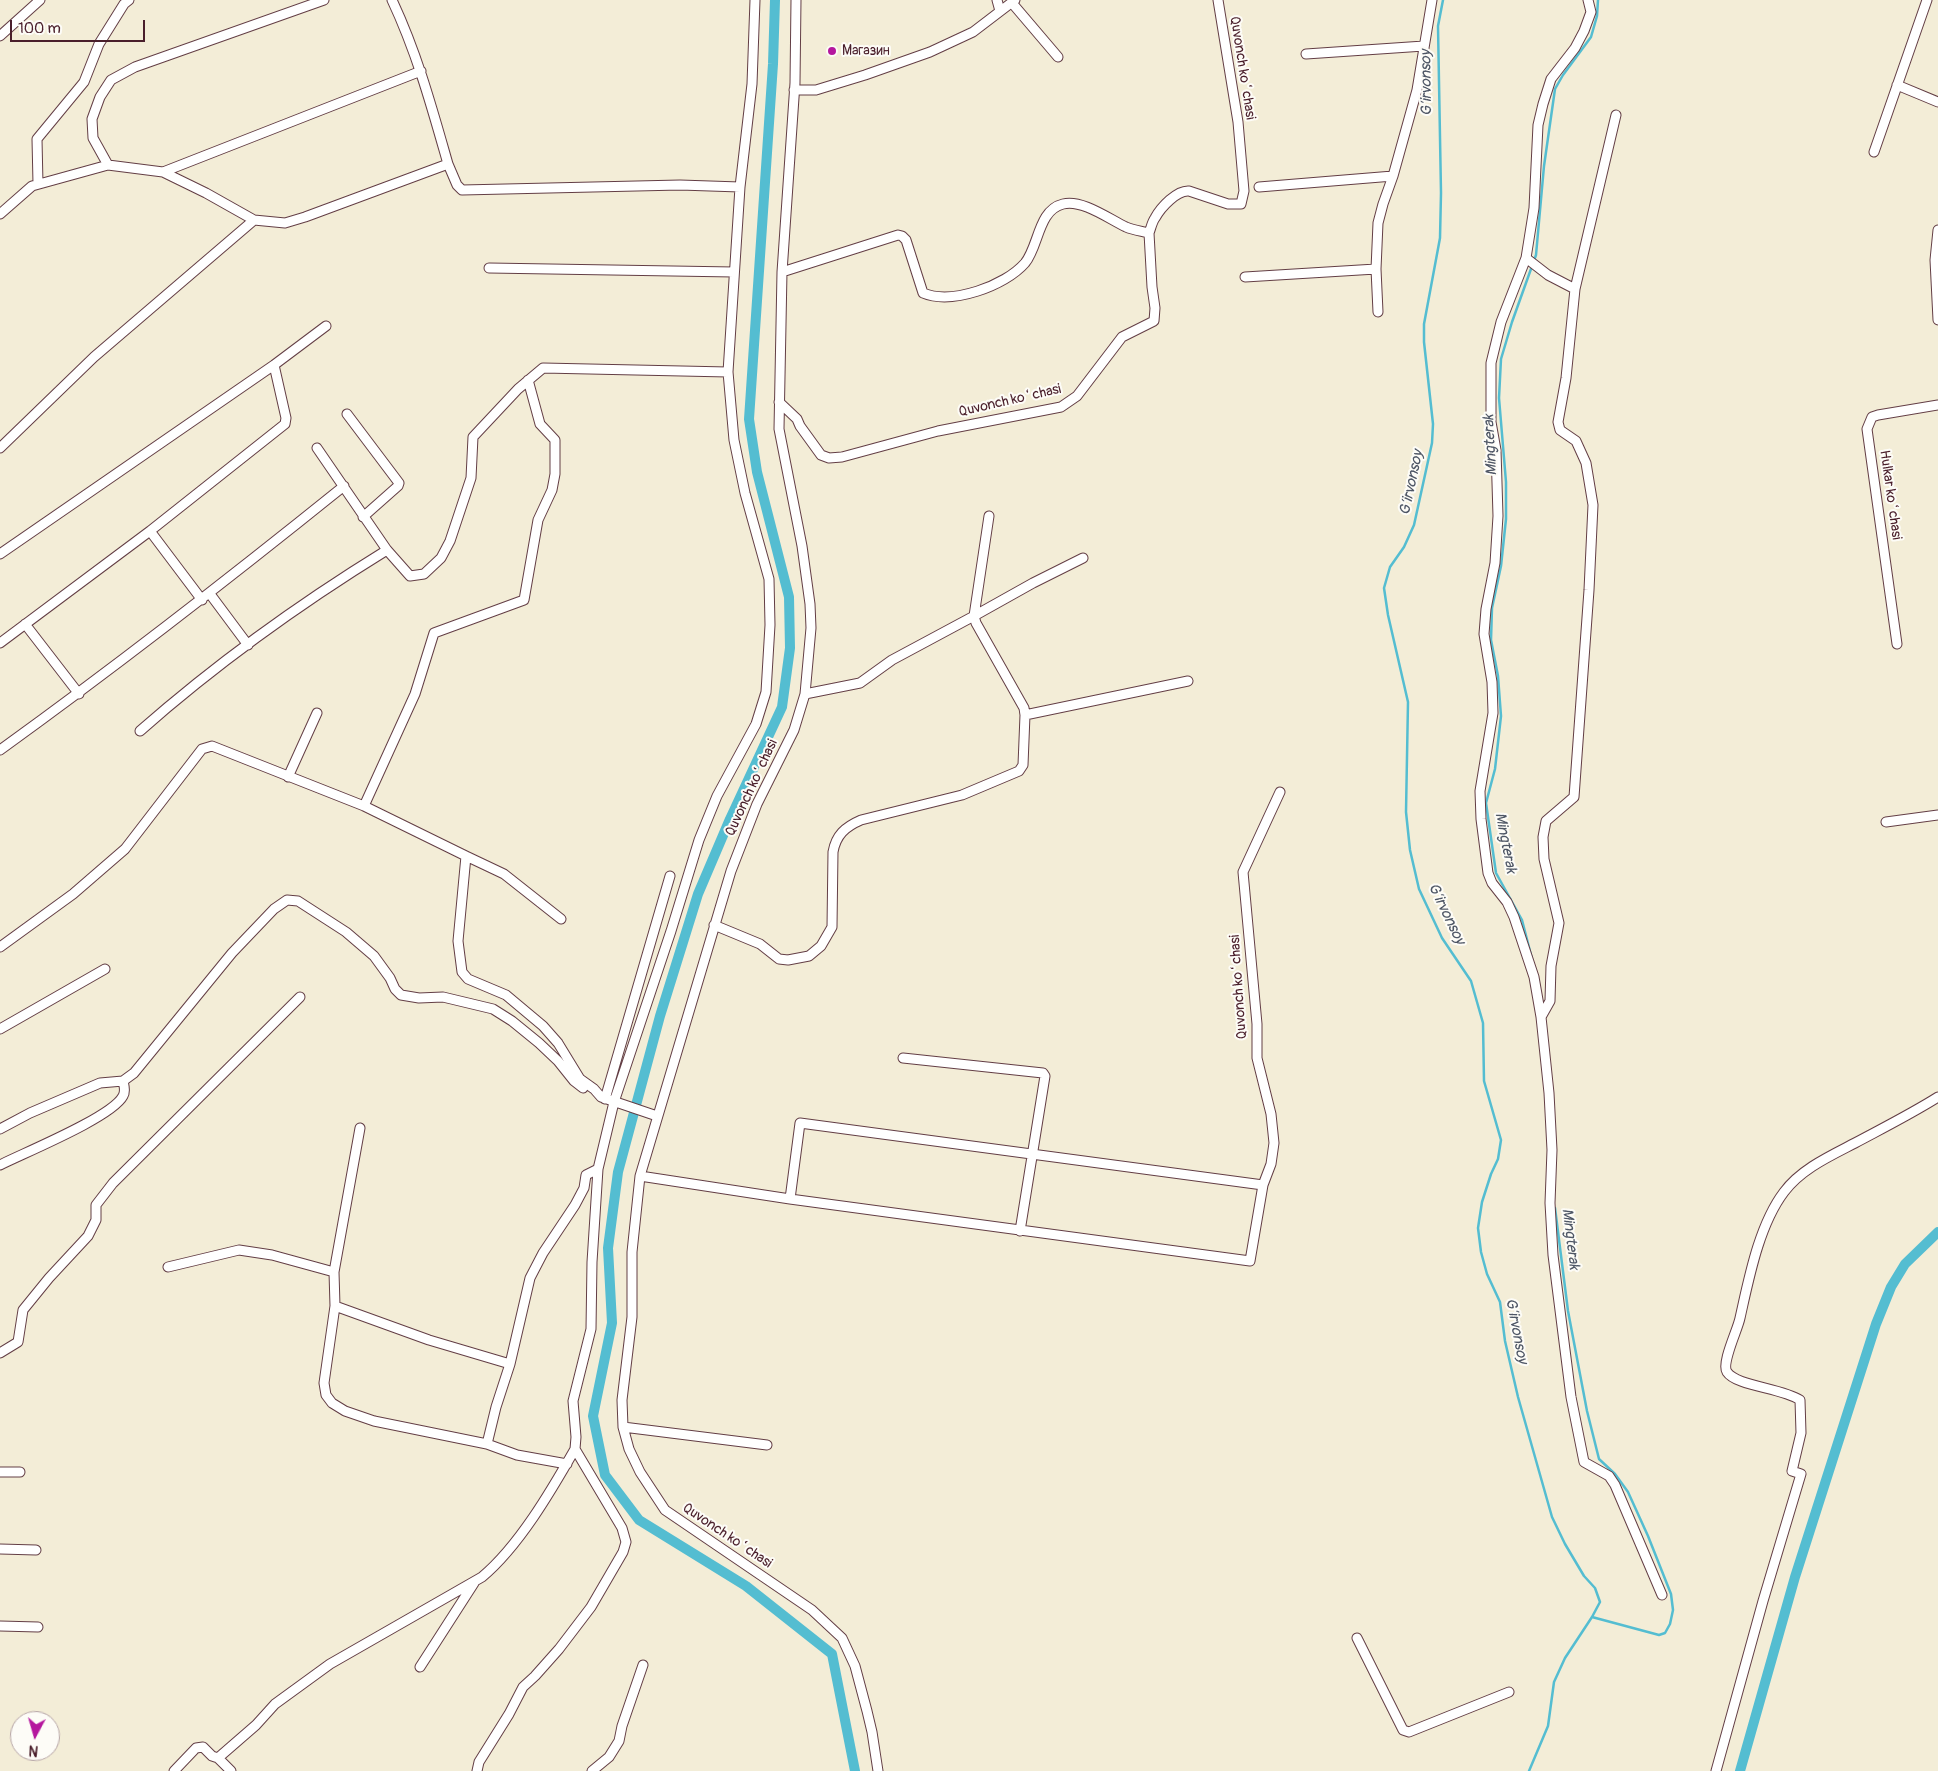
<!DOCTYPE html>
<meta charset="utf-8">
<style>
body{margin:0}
#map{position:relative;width:1938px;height:1771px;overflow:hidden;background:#f3edd7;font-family:Pangolin,sans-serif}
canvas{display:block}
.north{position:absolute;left:10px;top:1711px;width:50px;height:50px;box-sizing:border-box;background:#fdfcf7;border:1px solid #b5a4a5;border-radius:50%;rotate:186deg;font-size:14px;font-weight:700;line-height:20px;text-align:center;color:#4a1f2b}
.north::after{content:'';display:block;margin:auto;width:18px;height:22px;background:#b5179e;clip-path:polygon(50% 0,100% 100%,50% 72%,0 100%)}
.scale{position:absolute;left:10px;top:20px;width:135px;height:22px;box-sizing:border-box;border:2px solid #4a1f2b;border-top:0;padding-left:6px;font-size:15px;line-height:18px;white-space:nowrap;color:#4a1f2b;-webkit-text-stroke:4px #fdfcf7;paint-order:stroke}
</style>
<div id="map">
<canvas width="1938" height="1771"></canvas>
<div class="north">N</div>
<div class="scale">100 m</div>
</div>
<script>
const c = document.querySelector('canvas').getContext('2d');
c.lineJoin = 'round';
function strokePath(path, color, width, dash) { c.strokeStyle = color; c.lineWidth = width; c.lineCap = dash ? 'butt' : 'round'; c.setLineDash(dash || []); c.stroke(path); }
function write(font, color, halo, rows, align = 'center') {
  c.font = font + ' Pangolin,sans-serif'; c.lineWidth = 4; c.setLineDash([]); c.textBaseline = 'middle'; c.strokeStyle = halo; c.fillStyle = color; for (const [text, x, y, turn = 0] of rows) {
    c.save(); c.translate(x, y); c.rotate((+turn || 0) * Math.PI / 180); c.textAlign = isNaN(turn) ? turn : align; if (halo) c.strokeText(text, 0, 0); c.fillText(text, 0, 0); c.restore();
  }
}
strokePath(new Path2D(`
 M 1443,0 L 1438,26 L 1441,193 L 1440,238 L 1424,324 L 1424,342 L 1433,424 L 1432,443 L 1414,525 L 1404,547 L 1390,567 L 1384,588 L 1388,615 L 1408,702 L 1406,812 L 1410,850 L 1419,889 L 1442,938 L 1471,981 L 1483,1023 L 1484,1081 L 1501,1140 L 1498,1159 L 1491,1174 L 1482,1202 L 1478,1228 L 1481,1252 L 1487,1274 L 1500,1302 L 1505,1341 L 1518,1397 L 1552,1517 L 1565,1544 L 1584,1576 L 1595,1588 L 1600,1602 L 1592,1617 L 1565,1658 L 1554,1682 L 1548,1726 L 1529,1771
 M 1532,959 L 1522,920 L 1496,873 L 1486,803 L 1495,769 L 1501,716 L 1498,676 L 1491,640 L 1492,608 L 1501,566 L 1506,519 L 1506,482 L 1499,398 L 1501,359 L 1512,322 L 1536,255 L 1544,166 L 1555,89 L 1563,75 L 1591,37 L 1597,16 L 1598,0
 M 1555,1208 L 1568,1311 L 1587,1411 L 1599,1459 L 1615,1474 L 1628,1492 L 1648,1536 L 1671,1594 L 1673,1610 L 1670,1624 L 1665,1633 L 1659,1635 L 1592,1617`), '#54bdd1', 2.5);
strokePath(new Path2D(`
 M 775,0 L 773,64 L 749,419 L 757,472 L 789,597 L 790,648 L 782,707 L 730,819 L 698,894 L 660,1016 L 618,1172 L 608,1248 L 612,1323 L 593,1416 L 605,1475 L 639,1520 L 746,1586 L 832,1654 L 855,1771
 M 1740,1771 L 1795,1577 L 1876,1324 L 1891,1287 L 1905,1264 L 1938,1232`), '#54bdd1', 10);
const street = new Path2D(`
 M 324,0 L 135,67 L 111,80 L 100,97 L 92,119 L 93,138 L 108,165 L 163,172 L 206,193 L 254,220 L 285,223 L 305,217 L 448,164 L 457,185 L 462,190 L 680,185 L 740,187
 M 392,0 C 417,53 432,108 448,164
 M 796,0 L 795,83 L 782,272 L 779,429 L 802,546 L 810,604 L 811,628 L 805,694 L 794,730 L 757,804 L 731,871 L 640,1176 L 632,1252 L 632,1317 L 622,1400 L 623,1427 L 629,1449 L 640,1472 L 665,1510 L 812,1610 L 842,1638 L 855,1666 L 867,1711 L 872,1732 L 878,1771
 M 997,0 L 1000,11
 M 1588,0 L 1591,12 L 1584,31 L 1575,48 L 1551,79 L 1543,104 L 1538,125 L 1534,208 L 1526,258 L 1501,322 L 1491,363 L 1491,422 L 1496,450 L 1498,516 L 1495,563 L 1486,609 L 1484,634 L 1492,682 L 1493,713 L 1480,791 L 1481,819 L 1488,873 L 1492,883 L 1507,902 L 1514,917 L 1534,977 L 1541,1017 L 1549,1093 L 1552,1150 L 1550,1203 L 1553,1255 L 1571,1397 L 1584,1462 L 1609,1476 L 1615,1485 L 1662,1595
 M 1012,3 L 1058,57
 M 0,36 L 40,0
 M 1306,54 L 1424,46
 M 1897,85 L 1938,102
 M 794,90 L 816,90 L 865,75 L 930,52 L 973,32 L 1015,0
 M 1874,152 L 1927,0
 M 163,172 L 421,71
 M 38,184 L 37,139 L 84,82 L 99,44 L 124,4 L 129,0
 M 1259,187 L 1393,176
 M 0,214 L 32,186 L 108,165
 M 1938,230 L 1935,260 L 1938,320
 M 1526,258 L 1548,275 L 1575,289
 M 489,268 L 734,272
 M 1376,269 L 1378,312
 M 782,272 L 898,235 L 902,236 L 906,240 L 923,293 C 952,305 1005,286 1025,263 C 1039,246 1038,210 1063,204 C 1082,199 1109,219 1126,227 C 1133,230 1141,231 1149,233 C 1151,228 1152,222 1155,218 C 1161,207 1177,190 1189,191 L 1228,204 L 1241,204 L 1244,191 L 1238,122 L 1218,0
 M 1245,277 L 1376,269 L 1378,223 L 1383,204 L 1393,176 L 1417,90 L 1432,0
 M 779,402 L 797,419 L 800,426 L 821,455 L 829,458 L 842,457 L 938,431 L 1061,407 L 1077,396 L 1122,337 L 1154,321 L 1155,308 L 1152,287 L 1149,233
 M 347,414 L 399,483 L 398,486 L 363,517
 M 0,448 L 94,357 L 254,220
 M 317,448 L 387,550 L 410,576 L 424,574 L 441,558 L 450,541 L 471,478 L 473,437 L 518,389 L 543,368 L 728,372
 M 150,531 L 202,600
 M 0,554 L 274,365 L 326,326
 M 210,594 L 248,645
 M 25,624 L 79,694
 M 0,643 L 150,531 L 285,424 L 286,418 L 274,365
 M 1897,644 L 1867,429 L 1872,417 L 1878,415 L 1938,405
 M 805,694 L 860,683 L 892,660 L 974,616 L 989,516
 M 1025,715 L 1188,681
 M 140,731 C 216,664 301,603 387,550
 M 0,750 C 118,665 231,577 344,486
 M 288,777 L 317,713
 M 364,806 L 415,694 L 434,633 L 524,600 L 538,520 L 552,490 L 555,474 L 555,440 L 540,424 L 528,380
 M 1886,822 L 1938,815
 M 466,856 L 504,874 L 561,919
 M 714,925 L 760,944 L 779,959 L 788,960 L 809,956 L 821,946 L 832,927 L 833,852 C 836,835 845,827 861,820 L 962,795 L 1019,771 L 1023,765 L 1025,715 L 1024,708 L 976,623 L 974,616 L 1033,583 L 1083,558
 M 0,947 L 73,894 L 125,849 L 202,749 L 212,746 L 364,806 L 466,856 L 458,941 L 462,972 L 468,979 L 506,995 L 543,1026 L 558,1043 L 580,1079 L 594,1089 L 601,1097 L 657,1116
 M 1541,1017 L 1550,1001 L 1551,966 L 1559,923 L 1544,859 L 1543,837 L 1546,821 L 1574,797 L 1589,590 L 1593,505 L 1586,463 L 1576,441 L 1560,430 L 1558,422 L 1566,378 L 1575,289 L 1616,115
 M 0,1029 L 105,969
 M 903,1058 L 1043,1073 L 1045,1076 L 1020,1231
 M 605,1099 L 670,876
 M 0,1129 L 30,1113 L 100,1083 L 123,1081 L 134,1073 L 232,953 L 274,909 L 287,900 L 298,901 L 346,932 L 374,956 L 390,978 L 395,989 L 401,995 L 419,998 L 443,997 L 493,1009 L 512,1021 L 539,1043 L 558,1061 L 574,1081 L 583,1088
 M 0,1165 C 26,1152 112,1117 123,1096 C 126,1091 124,1086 123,1081
 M 640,1176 L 790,1199 L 1250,1261 L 1263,1185 L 1271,1164 L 1274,1143 L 1271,1114 L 1257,1058 L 1257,1024 L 1243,872 L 1280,792
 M 790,1199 L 800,1123 L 1263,1185
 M 168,1267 L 239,1250 L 272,1255 L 334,1272 L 335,1306 L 429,1340 L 510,1364 L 496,1407 L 487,1444 L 517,1455 L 567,1464
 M 334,1272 L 360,1128
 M 335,1306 L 324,1383 L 326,1395 L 332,1403 L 345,1411 L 374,1421 L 487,1444
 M 0,1353 L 18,1342 L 23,1310 L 49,1278 L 88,1236 L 96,1220 L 96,1205 L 113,1183 L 300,997
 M 510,1364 L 530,1278 L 543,1253 L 575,1205 L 584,1188 L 586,1175 L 598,1169
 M 623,1427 L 767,1445
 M 0,1472 L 20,1472
 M 0,1549 L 36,1550
 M 0,1626 L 38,1627
 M 1357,1638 L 1403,1730 L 1409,1732 L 1509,1692
 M 420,1667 L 474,1583
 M 218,1758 L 231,1771
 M 174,1771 L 196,1748 L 203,1747 L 212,1756 L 218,1758 L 256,1725 L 275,1704 L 330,1664 L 482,1577 C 519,1546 551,1491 575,1449 L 576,1437 L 573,1401 L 591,1329 L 592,1262 L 598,1169 L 614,1102 L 671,931 L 699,840 L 717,796 L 756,724 L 766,692 L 770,625 L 769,579 L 745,493 L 734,440 L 728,372 L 740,187 L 752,84 L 755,0
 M 477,1771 L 479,1762 L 509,1714 L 523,1687 L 535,1676 L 559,1649 L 591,1607 L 623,1552 L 626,1542 L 622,1528 L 575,1449
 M 592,1771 L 609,1757 L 619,1741 L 622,1726 L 643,1665
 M 1716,1771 L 1763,1601 L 1801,1474 L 1792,1471 L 1801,1433 L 1800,1400 C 1782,1388 1736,1386 1727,1372 C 1721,1363 1738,1329 1740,1318 C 1749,1278 1759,1225 1784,1192 C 1801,1169 1830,1156 1855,1143 C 1883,1128 1911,1114 1938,1097`);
strokePath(street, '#633e45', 11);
strokePath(street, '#fff', 9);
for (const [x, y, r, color] of [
 [832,51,5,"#b5179e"]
]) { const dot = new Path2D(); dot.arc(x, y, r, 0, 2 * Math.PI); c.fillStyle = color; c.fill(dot); strokePath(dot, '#fdfcf7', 2); }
write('14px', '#4a1f2b', '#fdfcf7', [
 ["Магазин",842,51]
], 'left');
write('14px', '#4a1f2b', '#fdfcf7', [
 ["Quvonch koʻchasi",1242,68,81],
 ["Quvonch koʻchasi",1010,401,-13],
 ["Hulkar koʻchasi",1890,495,82],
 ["Quvonch koʻchasi",752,788,-65],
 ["Quvonch koʻchasi",1239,987,-94],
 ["Quvonch koʻchasi",727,1536,34]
]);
write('italic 15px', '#4e5665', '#fdfcf7', [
 ["G‘irvonsoy",1427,83,-91],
 ["Mingterak",1491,445,-93],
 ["G‘irvonsoy",1412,483,-78],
 ["Mingterak",1505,843,79],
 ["G‘irvonsoy",1446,914,64],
 ["Mingterak",1570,1239,83],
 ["G‘irvonsoy",1516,1331,79]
]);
</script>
